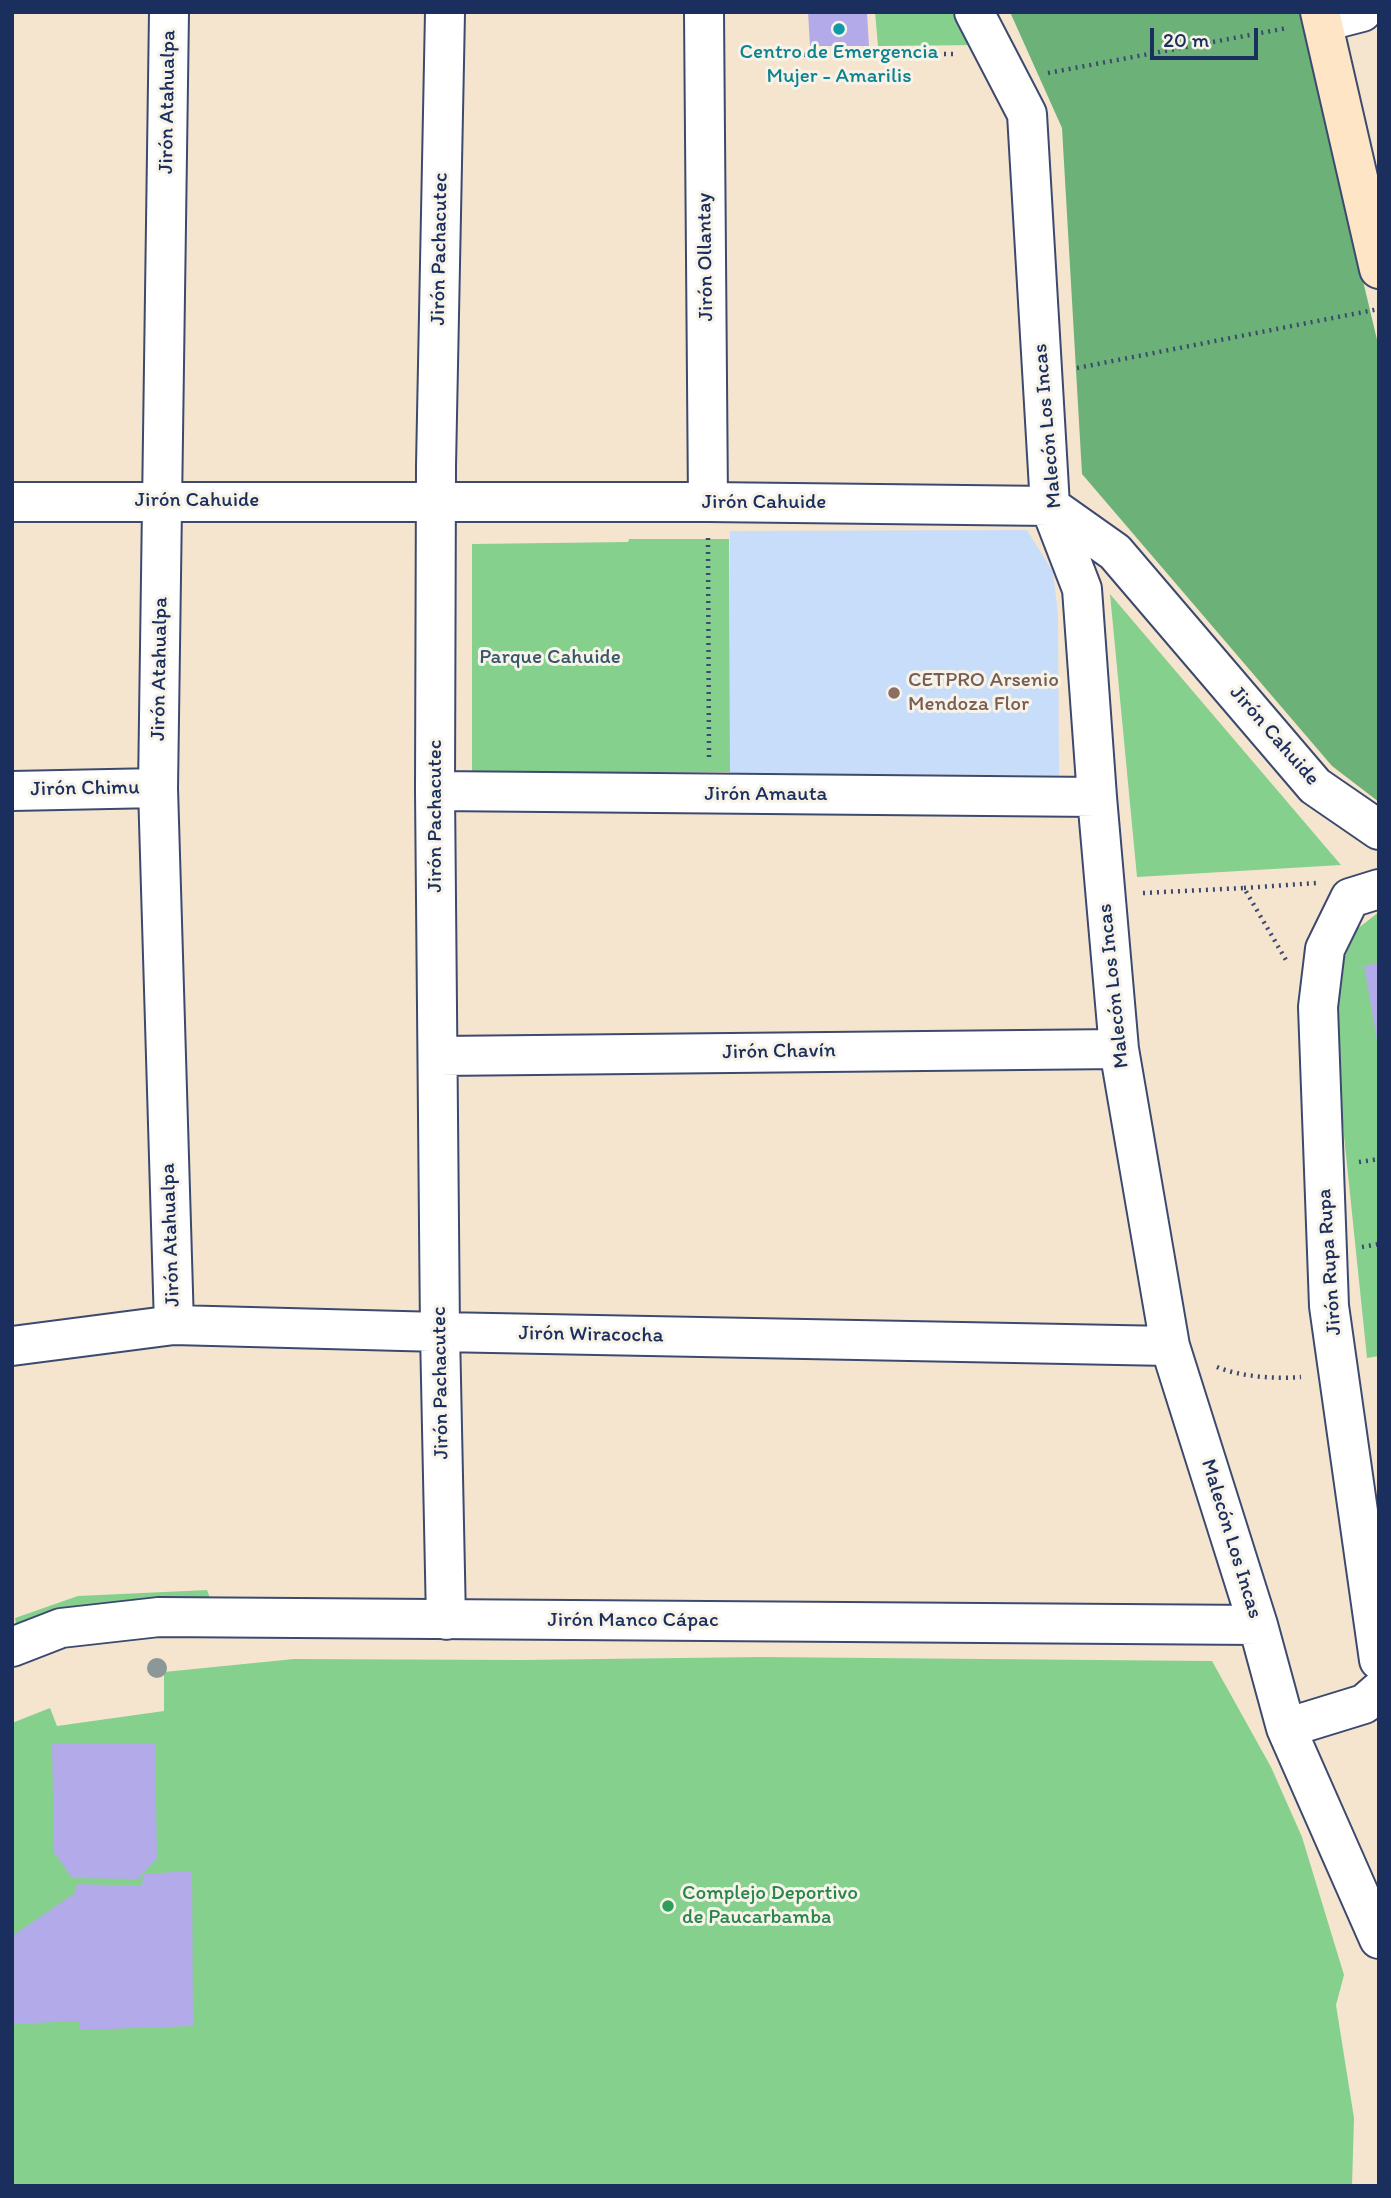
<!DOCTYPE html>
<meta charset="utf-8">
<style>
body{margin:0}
#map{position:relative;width:1391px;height:2198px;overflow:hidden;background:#f5e5cf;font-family:Itim,sans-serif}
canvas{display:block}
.frame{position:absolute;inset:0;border:14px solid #1b2f5e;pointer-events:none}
.scale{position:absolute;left:1150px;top:28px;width:108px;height:32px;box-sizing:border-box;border:4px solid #1b2f5e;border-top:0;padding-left:9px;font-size:21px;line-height:24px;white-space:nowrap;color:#1b2f5e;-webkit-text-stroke:5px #f7f3e8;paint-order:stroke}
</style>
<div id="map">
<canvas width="1391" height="2198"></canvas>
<div class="frame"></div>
<div class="scale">20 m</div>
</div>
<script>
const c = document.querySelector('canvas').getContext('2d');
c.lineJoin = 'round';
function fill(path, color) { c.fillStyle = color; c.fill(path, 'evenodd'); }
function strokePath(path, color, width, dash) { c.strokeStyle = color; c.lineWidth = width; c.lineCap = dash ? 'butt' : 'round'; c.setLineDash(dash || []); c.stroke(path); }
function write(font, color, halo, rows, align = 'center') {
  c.font = font + ' Itim,sans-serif'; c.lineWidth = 6; c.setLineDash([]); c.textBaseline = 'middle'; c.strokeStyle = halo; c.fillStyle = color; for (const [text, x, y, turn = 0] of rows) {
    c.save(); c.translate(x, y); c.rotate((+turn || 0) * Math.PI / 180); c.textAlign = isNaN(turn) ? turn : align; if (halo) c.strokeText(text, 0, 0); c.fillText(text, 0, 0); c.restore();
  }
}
fill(new Path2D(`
 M 1027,530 L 1053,572 L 1058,614 L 1059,775 L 730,774 L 730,531 Z`), '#c7ddf9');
fill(new Path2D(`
 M 875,12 L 961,12 L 979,45 L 878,46 Z
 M 629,539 L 729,539 L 730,772 L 472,772 L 472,544 L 628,542 Z
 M 1110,594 L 1341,865 L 1137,877 Z
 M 1379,912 L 1379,1356 L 1367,1358 L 1344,1136 L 1332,999 L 1340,968 L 1357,929 Z
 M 207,1590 L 212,1603 L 17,1631 L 15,1618 L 78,1596 Z
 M 761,1657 L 1212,1661 L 1271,1767 L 1302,1837 L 1344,1975 L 1336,2005 L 1354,2118 L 1352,2186 L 12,2186 L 12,1723 L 50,1708 L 57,1726 L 164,1711 L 164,1672 L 294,1659 L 520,1660 Z`), '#86d08d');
fill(new Path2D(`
 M 1010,12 L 1299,12 L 1379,348 L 1379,802 L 1332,766 L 1082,474 L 1062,128 Z`), '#6cb278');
fill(new Path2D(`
 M 808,12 L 867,12 L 869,46 L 810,46 Z
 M 1377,963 L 1379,1040 L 1377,1040 L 1364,966 Z
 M 52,1743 L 155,1743 L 157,1858 L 138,1879 L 72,1878 L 54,1852 Z
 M 192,1871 L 193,2026 L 79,2030 L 79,2021 L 12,2024 L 12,1936 L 75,1893 L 77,1884 L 142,1886 L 143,1874 Z`), '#b3abe9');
const minor = new Path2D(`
 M 169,12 L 158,788 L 174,1325
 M 445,12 L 436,466 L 435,791 L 440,1332 L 446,1620
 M 704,12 L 708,502
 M 974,12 L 1027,114 L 1050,506 L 1082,589 L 1097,797 L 1119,1049 L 1170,1346 L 1258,1625 L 1286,1728 L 1379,1939
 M 1323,22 L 1362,12
 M 12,502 L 708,502 L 1050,506 L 1115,552 L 1315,786 L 1379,830
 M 12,791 L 158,788
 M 435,791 L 1097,797
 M 1379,889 L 1350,898 L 1325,949 L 1318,1007 L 1329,1306 L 1379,1660
 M 439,1056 L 1119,1049
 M 12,1346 L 174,1325 L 440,1332 L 1170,1346
 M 12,1647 L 61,1628 L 159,1617 L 1258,1625
 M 1286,1728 L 1364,1704 L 1379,1691`);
const secondary = new Path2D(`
 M 1320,12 L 1379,269`);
strokePath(minor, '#3c4a6f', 42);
strokePath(secondary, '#3c4a6f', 42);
strokePath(new Path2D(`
 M 741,55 L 953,54
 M 1048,73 L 1287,28
 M 1077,368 L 1379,309
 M 708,538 L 709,757
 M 1244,888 L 1316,883
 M 1143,893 L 1244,888 L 1286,960
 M 1359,1162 L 1379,1159
 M 1362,1247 L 1379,1244
 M 1217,1367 C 1241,1377 1275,1379 1301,1377`), '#3c4a6f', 4.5, [2, 5]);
strokePath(minor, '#fff', 38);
strokePath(secondary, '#fde5c5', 38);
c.fillStyle = '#8c9797';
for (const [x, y] of [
 [157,1668]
]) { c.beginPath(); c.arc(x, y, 10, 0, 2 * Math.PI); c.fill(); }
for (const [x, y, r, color] of [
 [839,29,7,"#0f9aa8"],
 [894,693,7,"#8d6e63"],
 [668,1906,7,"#2e9e5b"]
]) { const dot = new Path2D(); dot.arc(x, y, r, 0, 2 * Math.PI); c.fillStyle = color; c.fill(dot); strokePath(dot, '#f7f3e8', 2.5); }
write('21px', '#0d838f', '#f7f3e8', [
 ["Centro de Emergencia",839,53],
 ["Mujer - Amarilis",839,77]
]);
write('21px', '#1b2f5e', '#f7f3e8', [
 ["Jirón Atahualpa",168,102,-89],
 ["Jirón Pachacutec",440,249,-89],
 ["Jirón Ollantay",706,257,-91],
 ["Malecón Los Incas",1048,426,-95],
 ["Jirón Cahuide",197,501],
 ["Jirón Cahuide",764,503],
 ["Jirón Atahualpa",160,669,-89],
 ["Jirón Cahuide",1274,736,49],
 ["Jirón Chimu",85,789,-1],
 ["Jirón Amauta",766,795],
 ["Jirón Pachacutec",436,816,-90],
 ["Malecón Los Incas",1114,986,-96],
 ["Jirón Chavín",779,1052,-1],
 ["Jirón Atahualpa",171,1235,-92],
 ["Jirón Rupa Rupa",1330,1262,-94],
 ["Jirón Wiracocha",591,1335,1],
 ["Jirón Pachacutec",441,1383,-91],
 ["Malecón Los Incas",1231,1539,73],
 ["Jirón Manco Cápac",633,1621]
]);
write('21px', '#36576a', '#f7f3e8', [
 ["Parque Cahuide",550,658]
]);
write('21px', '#785e54', '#f7f3e8', [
 ["CETPRO Arsenio",908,681],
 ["Mendoza Flor",908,705]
], 'left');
write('21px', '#27864d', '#f7f3e8', [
 ["Complejo Deportivo",682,1894],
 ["de Paucarbamba",682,1918]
], 'left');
</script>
